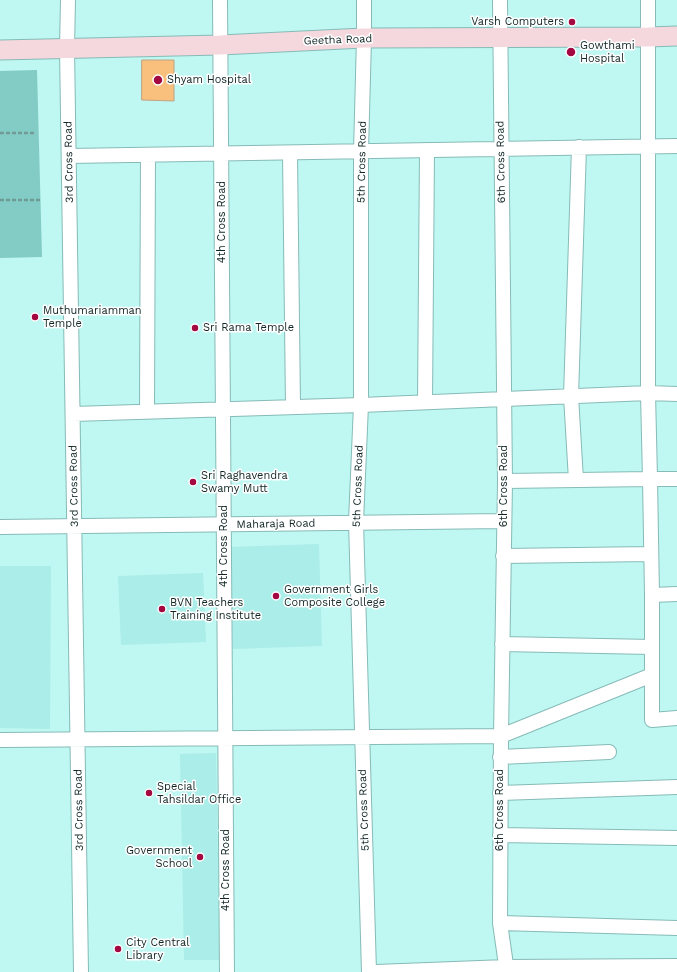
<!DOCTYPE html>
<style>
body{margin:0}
canvas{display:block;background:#bff7f2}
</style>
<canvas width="677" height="972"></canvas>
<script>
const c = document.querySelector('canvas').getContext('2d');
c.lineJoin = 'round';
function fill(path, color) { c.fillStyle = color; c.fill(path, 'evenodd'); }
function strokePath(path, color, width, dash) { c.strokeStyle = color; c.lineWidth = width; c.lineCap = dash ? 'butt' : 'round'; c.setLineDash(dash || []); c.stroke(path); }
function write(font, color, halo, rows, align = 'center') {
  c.font = font + ' "Work Sans",sans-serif'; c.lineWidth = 3; c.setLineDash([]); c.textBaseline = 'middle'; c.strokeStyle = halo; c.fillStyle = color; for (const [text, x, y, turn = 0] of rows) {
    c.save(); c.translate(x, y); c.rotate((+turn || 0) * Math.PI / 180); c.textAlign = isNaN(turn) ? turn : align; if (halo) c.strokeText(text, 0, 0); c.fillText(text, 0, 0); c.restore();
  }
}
fill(new Path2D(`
 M 319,544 L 322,646 L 233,649 L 229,547 Z
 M 0,566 L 51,566 L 50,729 L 0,728 Z
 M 203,573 L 206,642 L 121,645 L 118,576 Z
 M 216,753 L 220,960 L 184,960 L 180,754 Z`), '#abede8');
fill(new Path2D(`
 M 37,70 L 42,257 L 0,258 L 0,71 Z`), '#83cbc5');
const building = new Path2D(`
 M 142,60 L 174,60 L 174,101 L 142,100 Z`);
fill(building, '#f8bf7d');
strokePath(building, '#c0a383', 1);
const street = new Path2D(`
 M 68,0 L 67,48 L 81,972
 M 220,0 L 227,972
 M 364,0 L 364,38 L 361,151 L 361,405 L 356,522 L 369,972
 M 500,0 L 505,481 L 501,736 L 500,923 L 507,972
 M 648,0 L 648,393 L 650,479 L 677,479
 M 290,153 L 293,407
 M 69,156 L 677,146
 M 425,402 L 427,150
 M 147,411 L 148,155
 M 73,414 L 361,405 L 648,393 L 677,394
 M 576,480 L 571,396 L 579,147
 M 505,481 L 650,479 L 652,595 L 652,720 L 677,718
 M 0,527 L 504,521
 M 503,556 L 651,554
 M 652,595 L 677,594
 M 502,644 L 652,647
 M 0,740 L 501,736 L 652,675
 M 500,757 L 609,752
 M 500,793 L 677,787
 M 500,835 L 677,838
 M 500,923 L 677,928
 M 376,972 L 506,967 L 677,966`);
const secondary = new Path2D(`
 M 0,50 L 220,45 L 364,38 L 648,37 L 677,36`);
strokePath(street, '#86bbb7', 16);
strokePath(secondary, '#86bbb7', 21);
strokePath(new Path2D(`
 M 0,133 L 34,133
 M 0,200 L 40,200`), '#719a97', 2.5, [4, 2]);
strokePath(street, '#fff', 14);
strokePath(secondary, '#f5d8dd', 19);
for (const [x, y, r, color] of [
 [572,22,4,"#a30841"],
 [571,52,5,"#a30841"],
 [158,80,5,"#a30841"],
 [35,317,4,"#a30841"],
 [195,328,4,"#a30841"],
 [193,482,4,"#a30841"],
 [276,596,4,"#a30841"],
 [162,609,4,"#a30841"],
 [149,793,4,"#a30841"],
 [200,857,4,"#a30841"],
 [118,949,4,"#a30841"]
]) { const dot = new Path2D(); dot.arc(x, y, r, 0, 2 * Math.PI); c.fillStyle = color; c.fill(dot); strokePath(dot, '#fff', 1.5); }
write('11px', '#102524', '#fff', [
 ["Varsh Computers",564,22,"right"],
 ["Gowthami",580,46],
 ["Hospital",580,59],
 ["Shyam Hospital",167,80],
 ["Muthumariamman",43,311],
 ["Temple",43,324],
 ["Sri Rama Temple",203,328],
 ["Sri Raghavendra",201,476],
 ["Swamy Mutt",201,489],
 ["Government Girls",284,590],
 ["Composite College",284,603],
 ["BVN Teachers",170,603],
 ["Training Institute",170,616],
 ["Special",157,787],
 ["Tahsildar Office",157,800],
 ["Government",192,851,"right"],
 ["School",192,864,"right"],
 ["City Central",126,943],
 ["Library",126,956]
], 'left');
write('11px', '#102524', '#fff', [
 ["Geetha Road",338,40,-2],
 ["3rd Cross Road",69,162,-91],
 ["5th Cross Road",362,162,-89],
 ["6th Cross Road",501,162,-91],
 ["4th Cross Road",222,222,-90],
 ["3rd Cross Road",74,486,-91],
 ["5th Cross Road",358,486,-88],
 ["6th Cross Road",504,486,-90],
 ["Maharaja Road",276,524,-1],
 ["4th Cross Road",224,546,-90],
 ["3rd Cross Road",79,810,-91],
 ["5th Cross Road",364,810,-92],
 ["6th Cross Road",500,810,-90],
 ["4th Cross Road",226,870,-90]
]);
</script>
